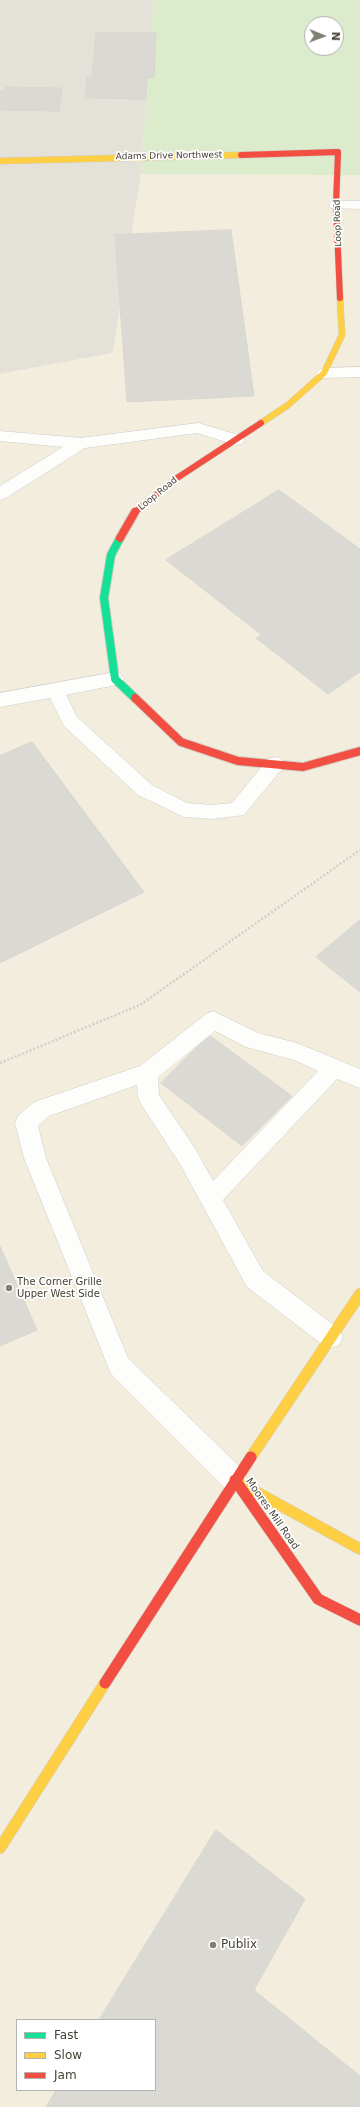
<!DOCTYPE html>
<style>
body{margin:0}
#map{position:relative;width:360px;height:2107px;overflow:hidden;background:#f0f0eb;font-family:"DejaVu Sans",sans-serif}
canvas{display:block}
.legend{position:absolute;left:16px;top:2019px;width:140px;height:72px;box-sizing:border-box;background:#fff;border:1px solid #b5b3af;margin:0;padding:5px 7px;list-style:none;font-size:12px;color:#474236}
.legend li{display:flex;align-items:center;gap:8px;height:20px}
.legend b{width:20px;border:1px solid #b5b3af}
.north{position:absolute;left:304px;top:16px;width:40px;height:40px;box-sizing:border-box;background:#fff;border:1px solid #b5b3af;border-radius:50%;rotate:91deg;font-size:11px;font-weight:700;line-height:16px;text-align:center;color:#474236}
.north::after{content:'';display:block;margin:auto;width:14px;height:18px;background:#827f75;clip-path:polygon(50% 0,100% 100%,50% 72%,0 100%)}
</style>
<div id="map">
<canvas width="360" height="2107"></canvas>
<ul class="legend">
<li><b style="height:5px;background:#16e098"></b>Fast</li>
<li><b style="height:5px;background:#ffcf43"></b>Slow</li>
<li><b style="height:5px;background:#f24e42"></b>Jam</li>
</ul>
<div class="north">N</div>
</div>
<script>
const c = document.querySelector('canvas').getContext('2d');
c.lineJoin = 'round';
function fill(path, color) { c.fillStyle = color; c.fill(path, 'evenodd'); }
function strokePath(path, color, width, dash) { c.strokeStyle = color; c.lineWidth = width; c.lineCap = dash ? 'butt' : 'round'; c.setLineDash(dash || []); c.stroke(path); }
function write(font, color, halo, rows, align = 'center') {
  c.font = font + ' "DejaVu Sans",sans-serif'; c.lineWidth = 3.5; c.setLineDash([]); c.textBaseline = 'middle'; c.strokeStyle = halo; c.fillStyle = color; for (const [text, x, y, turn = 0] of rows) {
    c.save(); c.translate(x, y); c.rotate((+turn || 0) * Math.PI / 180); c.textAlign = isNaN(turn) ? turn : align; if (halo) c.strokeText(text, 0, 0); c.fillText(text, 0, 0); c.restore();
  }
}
fill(new Path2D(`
 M 0,0 L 154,0 L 141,174 L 113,353 L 0,374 Z`), '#e4e2d8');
fill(new Path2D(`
 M 141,174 L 360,174 L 360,2107 L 0,2107 L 0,374 L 113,353 ZM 17,2020 L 155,2020 L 155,2090 L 17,2090 Z`), '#f3edde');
fill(new Path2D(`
 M 154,0 L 360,0 L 360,175 L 141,174 ZM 312,24 L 336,24 L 336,48 L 312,48 Z`), '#dbebcb');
const building = new Path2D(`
 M 96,33 L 156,33 L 154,78 L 147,78 L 146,99 L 85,98 L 87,77 L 92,77 Z
 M 6,87 L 62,88 L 59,111 L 0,110 L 0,91 L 5,91 Z
 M 231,230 L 254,396 L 127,402 L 115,235 Z
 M 279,490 L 360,549 L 360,672 L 328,694 L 256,638 L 262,635 L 166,560 Z
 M 32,742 L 144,892 L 0,963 L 0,756 Z
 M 360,920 L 360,992 L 316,957 Z
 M 209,1035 L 292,1096 L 242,1146 L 161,1083 Z
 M 0,1246 L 37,1330 L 0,1346 Z
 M 216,1830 L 305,1899 L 254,1990 L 360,2076 L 360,2107 L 46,2107 L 56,2090 L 155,2090 L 155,2020 L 99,2020 Z`);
fill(building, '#dad9d3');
strokePath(building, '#d9d7d0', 1);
const lane = new Path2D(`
 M 336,201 L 360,201 L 360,209 L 331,208 L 329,205 L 331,202 Z
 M 360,367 L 360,377 L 324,378 L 319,376 L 316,373 L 319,370 L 324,368 Z
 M 198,423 L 242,436 L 244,440 L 242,444 L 236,445 L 197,433 L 85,448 L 6,498 L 0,500 L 0,486 L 63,447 L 0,441 L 0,431 L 81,438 Z
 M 115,672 L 121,674 L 124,679 L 121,684 L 66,695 L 77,717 L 152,785 L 187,803 L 212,805 L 232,803 L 268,759 L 275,757 L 282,759 L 284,764 L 282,769 L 244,815 L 212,819 L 184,817 L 138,795 L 64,726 L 50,698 L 0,707 L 0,693 Z
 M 213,1011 L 258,1033 L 297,1043 L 360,1069 L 360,1088 L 337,1079 L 223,1200 L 263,1271 L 339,1329 L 343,1337 L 339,1345 L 331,1348 L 323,1345 L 247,1287 L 180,1164 L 141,1104 L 138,1097 L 137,1085 L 49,1116 L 38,1126 L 46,1158 L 128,1358 L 244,1471 L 247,1480 L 244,1489 L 235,1492 L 226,1489 L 111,1374 L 24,1158 L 15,1123 L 18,1116 L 34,1102 L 140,1066 L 206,1014 ZM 215,1031 L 246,1047 L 294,1060 L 318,1071 L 213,1181 L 196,1150 L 159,1095 L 158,1077 Z`);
const fast = new Path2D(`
 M 120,538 L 111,555 L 104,598 L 115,679 L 135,698`);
const slowFar1 = new Path2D(`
 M 0,161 L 241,155
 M 261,423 L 288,405 L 324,373 L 342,335 L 340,298`);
const slow = new Path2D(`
 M 251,1457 L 360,1294
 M 240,1483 L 360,1549
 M 0,1848 L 105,1683`);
const jamFar2 = new Path2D(`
 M 241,155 L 338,152 L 336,205 L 340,298
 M 134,513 L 174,480 L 261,423`);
const jamFar1 = new Path2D(`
 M 120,538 L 135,512
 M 135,698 L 181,742 L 238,761 L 303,767 L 360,751`);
const jam = new Path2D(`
 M 235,1480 L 318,1599 L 360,1620
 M 105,1683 L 251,1457`);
strokePath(lane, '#cecdc8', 1);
strokePath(fast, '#d0cdc2', 10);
strokePath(slowFar1, '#d0cdc2', 7);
strokePath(slow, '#d0cdc2', 12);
strokePath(jamFar2, '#d0cdc2', 7);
strokePath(jamFar1, '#d0cdc2', 10);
strokePath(jam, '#d0cdc2', 12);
strokePath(new Path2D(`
 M 0,1063 L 140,1005 L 360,850`), '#d1cfcb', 2.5, [2, 2]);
fill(lane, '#fdfdfc');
strokePath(fast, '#16e098', 8);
strokePath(slowFar1, '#ffcf43', 6);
strokePath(slow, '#ffcf43', 11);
strokePath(jamFar2, '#f24e42', 6);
strokePath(jamFar1, '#f24e42', 8);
strokePath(jam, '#f24e42', 11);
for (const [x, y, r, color] of [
 [9,1288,4,"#827f75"],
 [213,1945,4,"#827f75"]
]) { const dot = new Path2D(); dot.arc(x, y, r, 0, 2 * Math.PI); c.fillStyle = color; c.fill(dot); strokePath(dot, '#fff', 1.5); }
write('9px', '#474236', '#fff', [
 ["Adams Drive Northwest",169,156,-1],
 ["Loop Road",338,223,-92],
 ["Loop Road",158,494,-39]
]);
write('10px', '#474236', '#fff', [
 ["The Corner Grille",17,1282],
 ["Upper West Side",17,1294]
], 'left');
write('10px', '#474236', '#fff', [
 ["Moores Mill Road",272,1514,55]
]);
write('12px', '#474236', '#fff', [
 ["Publix",221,1945]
], 'left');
</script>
